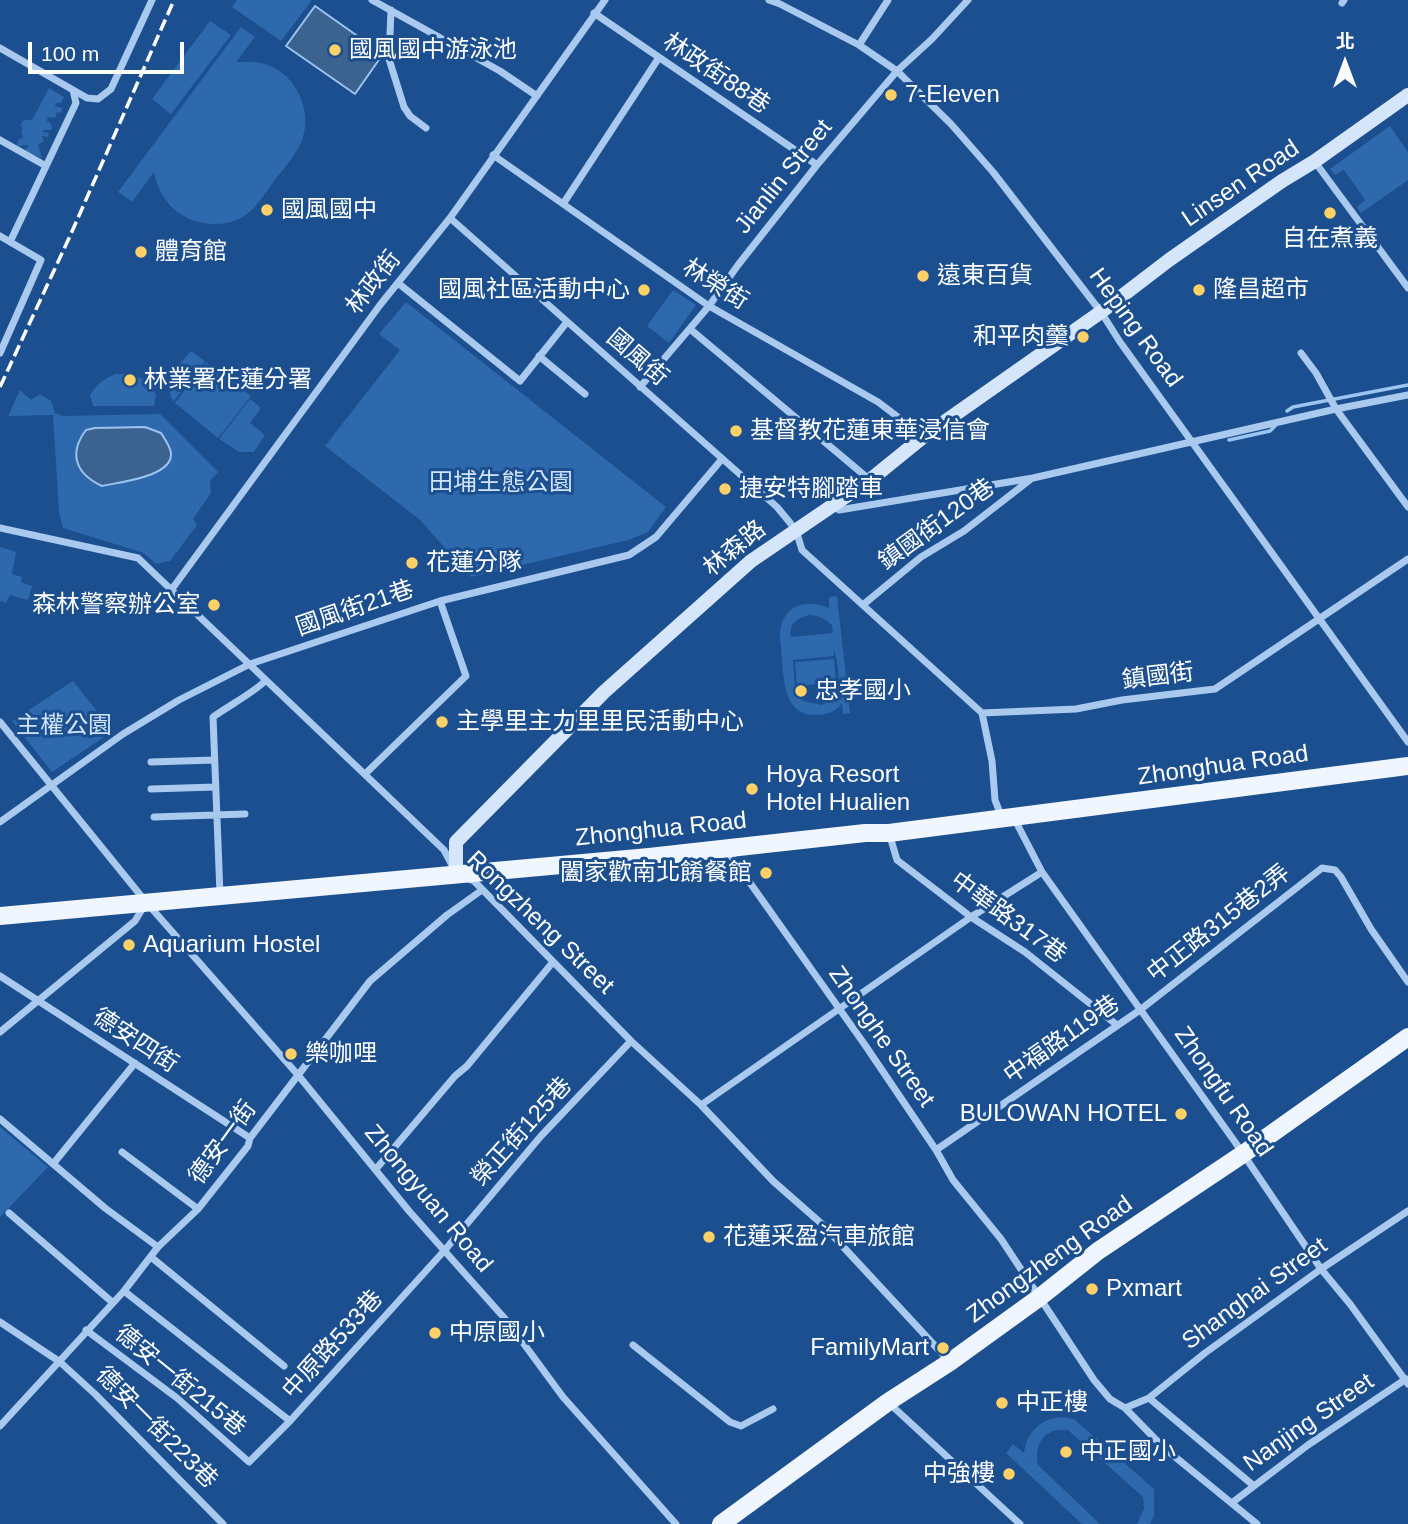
<!DOCTYPE html>
<meta charset="utf-8">
<style>
body{margin:0}
#map{position:relative;width:1408px;height:1524px;overflow:hidden;background:#1b4f8f;font-family:Arial,"Noto Sans TC",sans-serif}
canvas{display:block}
.north{position:absolute;left:1310px;top:28px;width:70px;height:70px;-webkit-text-stroke:5px #1b4f8f;paint-order:stroke;rotate:0deg;font-size:19px;font-weight:700;line-height:28px;text-align:center;color:#fff}
.north::after{content:'';display:block;margin:auto;width:24px;height:32px;background:#fff;clip-path:polygon(50% 0,100% 100%,50% 72%,0 100%)}
.scale{position:absolute;left:28px;top:42px;width:156px;height:32px;box-sizing:border-box;border:4px solid #fff;border-top:0;padding-left:9px;font-size:21px;line-height:24px;white-space:nowrap;color:#fff;-webkit-text-stroke:5px #1b4f8f;paint-order:stroke}
</style>
<div id="map">
<canvas width="1408" height="1524"></canvas>
<div class="north">北</div>
<div class="scale">100 m</div>
</div>
<script>
const c = document.querySelector('canvas').getContext('2d');
c.lineJoin = 'round';
function fill(path, color) { c.fillStyle = color; c.fill(path, 'evenodd'); }
function strokePath(path, color, width, dash) { c.strokeStyle = color; c.lineWidth = width; c.lineCap = dash ? 'butt' : 'round'; c.setLineDash(dash || []); c.stroke(path); }
function write(font, color, halo, rows, align = 'center') {
  c.font = font + ' Arial,"Noto Sans TC",sans-serif'; c.lineWidth = 6; c.setLineDash([]); c.textBaseline = 'middle'; c.strokeStyle = halo; c.fillStyle = color; for (const [text, x, y, turn = 0] of rows) {
    c.save(); c.translate(x, y); c.rotate((+turn || 0) * Math.PI / 180); c.textAlign = isNaN(turn) ? turn : align; if (halo) c.strokeText(text, 0, 0); c.fillText(text, 0, 0); c.restore();
  }
}
fill(new Path2D(`
 M 237,0 L 312,0 L 281,41 L 232,7 Z
 M 210,21 L 231,35 L 171,114 L 152,99 Z
 M 241,27 L 255,37 L 236,62 C 247,62 257,61 268,65 C 296,75 313,111 302,140 C 296,156 282,170 272,184 C 262,197 254,212 239,219 C 225,226 206,225 192,220 C 170,211 159,195 154,172 L 132,202 L 118,192 Z
 M 49,88 L 64,97 L 61,103 L 56,103 L 55,106 L 62,108 L 61,113 L 57,112 L 55,118 L 48,117 L 46,123 L 49,121 L 52,126 L 51,130 L 43,130 L 43,132 L 49,133 L 48,137 L 42,136 L 44,141 L 38,145 L 42,158 L 24,152 L 29,145 L 17,146 L 19,139 L 23,138 L 21,130 L 23,129 L 20,125 L 24,120 L 32,120 Z
 M 1390,126 L 1408,152 L 1408,180 L 1361,213 L 1357,207 L 1365,200 L 1344,170 L 1335,175 L 1330,169 Z
 M 673,290 L 696,305 L 669,343 L 647,326 Z
 M 406,302 L 666,507 L 648,532 L 628,540 L 471,577 L 420,520 L 325,446 L 400,350 L 379,334 Z
 M 191,351 L 205,361 L 173,402 C 162,376 176,369 191,351 Z
 M 206,362 L 251,396 L 218,438 L 175,403 Z
 M 115,374 C 137,374 144,376 156,395 L 154,406 L 93,406 L 90,395 C 97,384 104,379 115,374 Z
 M 20,390 L 31,400 L 40,394 L 51,401 L 55,413 L 63,416 L 160,414 L 218,472 L 210,481 L 211,493 L 193,519 L 197,525 L 170,561 L 156,564 L 144,553 L 63,528 L 59,512 L 53,415 L 8,416 Z
 M 250,399 L 261,408 L 250,423 L 265,435 L 254,452 L 239,452 L 219,439 Z
 M 0,547 L 16,552 L 12,574 L 22,577 L 21,582 L 32,586 L 28,600 L 10,595 L 6,603 L 0,601 Z
 M 837,596 L 850,713 L 843,714 L 842,703 C 836,711 830,714 819,715 C 785,717 784,684 782,659 C 782,649 778,636 781,626 C 788,602 810,600 829,608 L 829,597 ZM 810,615 C 820,616 825,619 832,625 L 833,633 L 791,637 C 789,623 797,618 810,615 ZM 834,649 C 839,669 845,695 822,705 L 803,701 L 795,690 L 793,660 L 834,656 Z
 M 834,659 L 836,682 L 797,686 L 795,662 Z
 M 73,681 L 113,731 L 52,772 L 12,721 Z
 M 0,1127 L 48,1167 L 0,1217 Z
 M 1062,1417 L 1074,1419 L 1154,1489 L 1154,1515 L 1150,1524 L 1137,1524 L 1144,1509 L 1143,1497 L 1068,1430 C 1044,1427 1034,1444 1038,1465 L 1100,1524 L 1082,1524 L 1006,1453 L 1013,1444 L 1024,1453 C 1027,1432 1040,1419 1062,1417 Z`), '#2e69ad');
const water = new Path2D(`
 M 315,6 L 383,54 L 355,94 L 286,46 Z
 M 145,427 L 161,433 C 164,438 170,446 171,453 C 173,477 119,482 102,486 C 76,474 68,454 86,430 L 95,428 Z`);
fill(water, '#3c6290');
strokePath(water, '#9cc4f0', 2);
strokePath(new Path2D(`
 M 1287,411 L 1293,407 L 1408,385
 M 1229,440 L 1270,431 L 1275,426`), '#9cc4f0', 3.5);
strokePath(new Path2D(`
 M 372,0 L 500,71 L 537,96
 M 769,0 L 780,4 L 859,45 L 897,71 L 951,124 L 993,172 L 1101,312 L 1120,342 L 1408,742
 M 1342,3 L 1344,0
 M 391,10 L 389,59 L 404,107 L 410,116 L 426,128
 M 594,13 L 817,165
 M 859,45 L 888,0
 M 0,48 L 87,98 L 98,99 L 111,89 L 152,0
 M 0,140 L 46,166
 M 493,155 L 709,306 L 878,402 L 923,436
 M 1315,162 L 1408,288
 M 563,204 L 658,59
 M 450,218 L 777,507 L 796,530 L 802,550 L 982,713 L 992,761 L 995,800 L 1002,818
 M 0,236 L 41,260 L 0,353
 M 10,242 L 76,103 L 73,90
 M 398,283 L 520,381 L 567,322
 M 690,329 L 870,480
 M 1301,353 L 1316,373 L 1336,409 L 1408,507
 M 539,356 L 585,394
 M 640,387 L 709,306 L 738,265 L 817,165 L 897,71 L 932,39 L 968,0
 M 832,506 L 839,510 L 1033,478 L 1336,409 L 1408,395
 M 0,528 L 138,558 L 444,850 L 453,867
 M 172,589 L 380,305 L 450,218 L 605,0
 M 864,604 L 921,557 L 964,531 L 1031,479
 M 982,713 L 1076,709 L 1122,700 L 1215,689 L 1408,559
 M 0,722 L 146,902 L 298,1075 L 409,1211 L 507,1321 L 563,1397 L 676,1524
 M 151,762 L 214,760
 M 365,774 L 466,676 L 440,601
 M 151,789 L 215,787
 M 154,817 L 245,814
 M 1015,820 L 1042,872 L 1235,1142 L 1321,1269 L 1350,1304 L 1408,1384
 M 0,822 L 123,734 L 179,700 L 250,664 L 440,601 L 629,555 L 656,537 L 722,459
 M 889,833 L 897,860 L 971,917 L 1025,952 L 1117,1025
 M 726,849 L 865,1045 L 936,1150 L 953,1180 L 1001,1239 L 1094,1380 L 1110,1399 L 1125,1408 L 1163,1447 L 1257,1524
 M 466,878 L 474,881 L 631,1041 L 701,1105 L 773,1181 L 823,1225 L 949,1361
 M 220,894 L 213,717 C 228,706 255,692 266,680
 M 0,976 L 250,1138
 M 0,1032 L 135,921 L 144,906
 M 701,1105 L 971,917 L 1042,872
 M 0,1119 L 105,1208 L 158,1247
 M 936,1150 L 1140,1010 L 1322,868 L 1335,870 L 1341,877 L 1371,929 L 1408,982
 M 122,1152 L 198,1209
 M 53,1164 L 135,1063
 M 376,1169 L 455,1076 L 467,1066 L 553,962
 M 9,1213 L 112,1302
 M 151,1257 L 284,1366
 M 124,1291 L 290,1421
 M 0,1322 L 60,1362 L 95,1394 L 223,1524
 M 86,1330 L 177,1398 L 249,1462 L 290,1421 L 444,1251 L 541,1136 L 631,1041
 M 633,1345 L 730,1422 L 741,1426 L 773,1409
 M 1149,1398 L 1254,1486
 M 890,1404 L 1020,1524
 M 1125,1408 L 1149,1398 L 1205,1353 L 1321,1269 L 1408,1211
 M 0,1426 L 124,1291 L 158,1247 L 198,1209 L 248,1146 L 250,1138 L 370,981 L 447,915 L 482,890
 M 1233,1502 L 1308,1445 L 1406,1379`), '#a9c9ee', 7);
strokePath(new Path2D(`
 M 456,875 L 456,842 L 604,692 L 751,561 L 870,480 L 923,437 L 1101,312 L 1169,260 L 1282,181 L 1315,161 L 1408,95`), '#d6e6fa', 14);
strokePath(new Path2D(`
 M 0,916 L 649,857 L 865,833 L 889,833 L 1408,766
 M 721,1524 L 888,1402 L 950,1362 L 1040,1297 L 1098,1251 L 1243,1154 L 1408,1037`), '#f0f6ff', 18);
strokePath(new Path2D(`
 M 0,387 L 70,236 L 174,0`), '#fff', 3.5, [12, 5]);
for (const [x, y, r, color] of [
 [335,50,7,"#ffd166"],
 [891,95,7,"#ffd166"],
 [267,210,7,"#ffd166"],
 [1330,213,7,"#ffd166"],
 [141,252,7,"#ffd166"],
 [923,276,7,"#ffd166"],
 [644,290,7,"#ffd166"],
 [1199,290,7,"#ffd166"],
 [1083,337,7,"#ffd166"],
 [130,380,7,"#ffd166"],
 [736,431,7,"#ffd166"],
 [725,489,7,"#ffd166"],
 [412,563,7,"#ffd166"],
 [214,605,7,"#ffd166"],
 [801,691,7,"#ffd166"],
 [442,722,7,"#ffd166"],
 [752,789,7,"#ffd166"],
 [766,873,7,"#ffd166"],
 [129,945,7,"#ffd166"],
 [291,1054,7,"#ffd166"],
 [1181,1114,7,"#ffd166"],
 [709,1237,7,"#ffd166"],
 [1092,1289,7,"#ffd166"],
 [435,1333,7,"#ffd166"],
 [943,1348,7,"#ffd166"],
 [1002,1403,7,"#ffd166"],
 [1066,1452,7,"#ffd166"],
 [1009,1474,7,"#ffd166"]
]) { const dot = new Path2D(); dot.arc(x, y, r, 0, 2 * Math.PI); c.fillStyle = color; c.fill(dot); strokePath(dot, '#1b4f8f', 2.5); }
write('24px', '#fff', '#1b4f8f', [
 ["國風國中游泳池",349,50],
 ["7-Eleven",905,95],
 ["國風國中",281,210],
 ["自在煮義",1330,239,"center"],
 ["體育館",155,252],
 ["遠東百貨",937,276],
 ["國風社區活動中心",630,290,"right"],
 ["隆昌超市",1213,290],
 ["和平肉羹",1069,337,"right"],
 ["林業署花蓮分署",144,380],
 ["基督教花蓮東華浸信會",750,431],
 ["捷安特腳踏車",739,489],
 ["花蓮分隊",426,563],
 ["森林警察辦公室",200,605,"right"],
 ["忠孝國小",815,691],
 ["主學里主力里里民活動中心",456,722],
 ["Hoya Resort",766,775],
 ["Hotel Hualien",766,803],
 ["闔家歡南北餚餐館",752,873,"right"],
 ["Aquarium Hostel",143,945],
 ["樂咖哩",305,1054],
 ["BULOWAN HOTEL",1167,1114,"right"],
 ["花蓮采盈汽車旅館",723,1237],
 ["Pxmart",1106,1289],
 ["中原國小",449,1333],
 ["FamilyMart",929,1348,"right"],
 ["中正樓",1016,1403],
 ["中正國小",1080,1452],
 ["中強樓",995,1474,"right"]
], 'left');
write('24px', '#fff', '#1b4f8f', [
 ["林政街88巷",716,74,34],
 ["Jianlin Street",784,177,-51],
 ["Linsen Road",1241,184,-34],
 ["林政街",374,283,-52],
 ["林榮街",715,285,32],
 ["Heping Road",1135,328,54],
 ["國風街",637,358,41],
 ["鎮國街120巷",937,525,-36],
 ["林森路",735,549,-39],
 ["國風街21巷",355,609,-19],
 ["鎮國街",1158,677,-7],
 ["Zhonghua Road",1223,766,-8],
 ["Zhonghua Road",661,830,-6],
 ["中華路317巷",1008,918,36],
 ["Rongzheng Street",540,923,44],
 ["中正路315巷2弄",1219,924,-38],
 ["Zhonghe Street",881,1037,55],
 ["中福路119巷",1062,1040,-35],
 ["德安四街",135,1041,33],
 ["Zhongfu Road",1223,1092,55],
 ["榮正街125巷",522,1132,-48],
 ["德安一街",223,1143,-54],
 ["Zhongyuan Road",428,1199,50],
 ["Zhongzheng Road",1050,1260,-36],
 ["Shanghai Street",1255,1294,-36],
 ["中原路533巷",333,1345,-48],
 ["德安一街215巷",180,1381,39],
 ["Nanjing Street",1309,1423,-35],
 ["德安一街223巷",156,1428,45]
]);
write('24px', '#cfe3fa', '#1b4f8f', [
 ["田埔生態公園",501,483],
 ["主權公園",64,726]
]);
</script>
